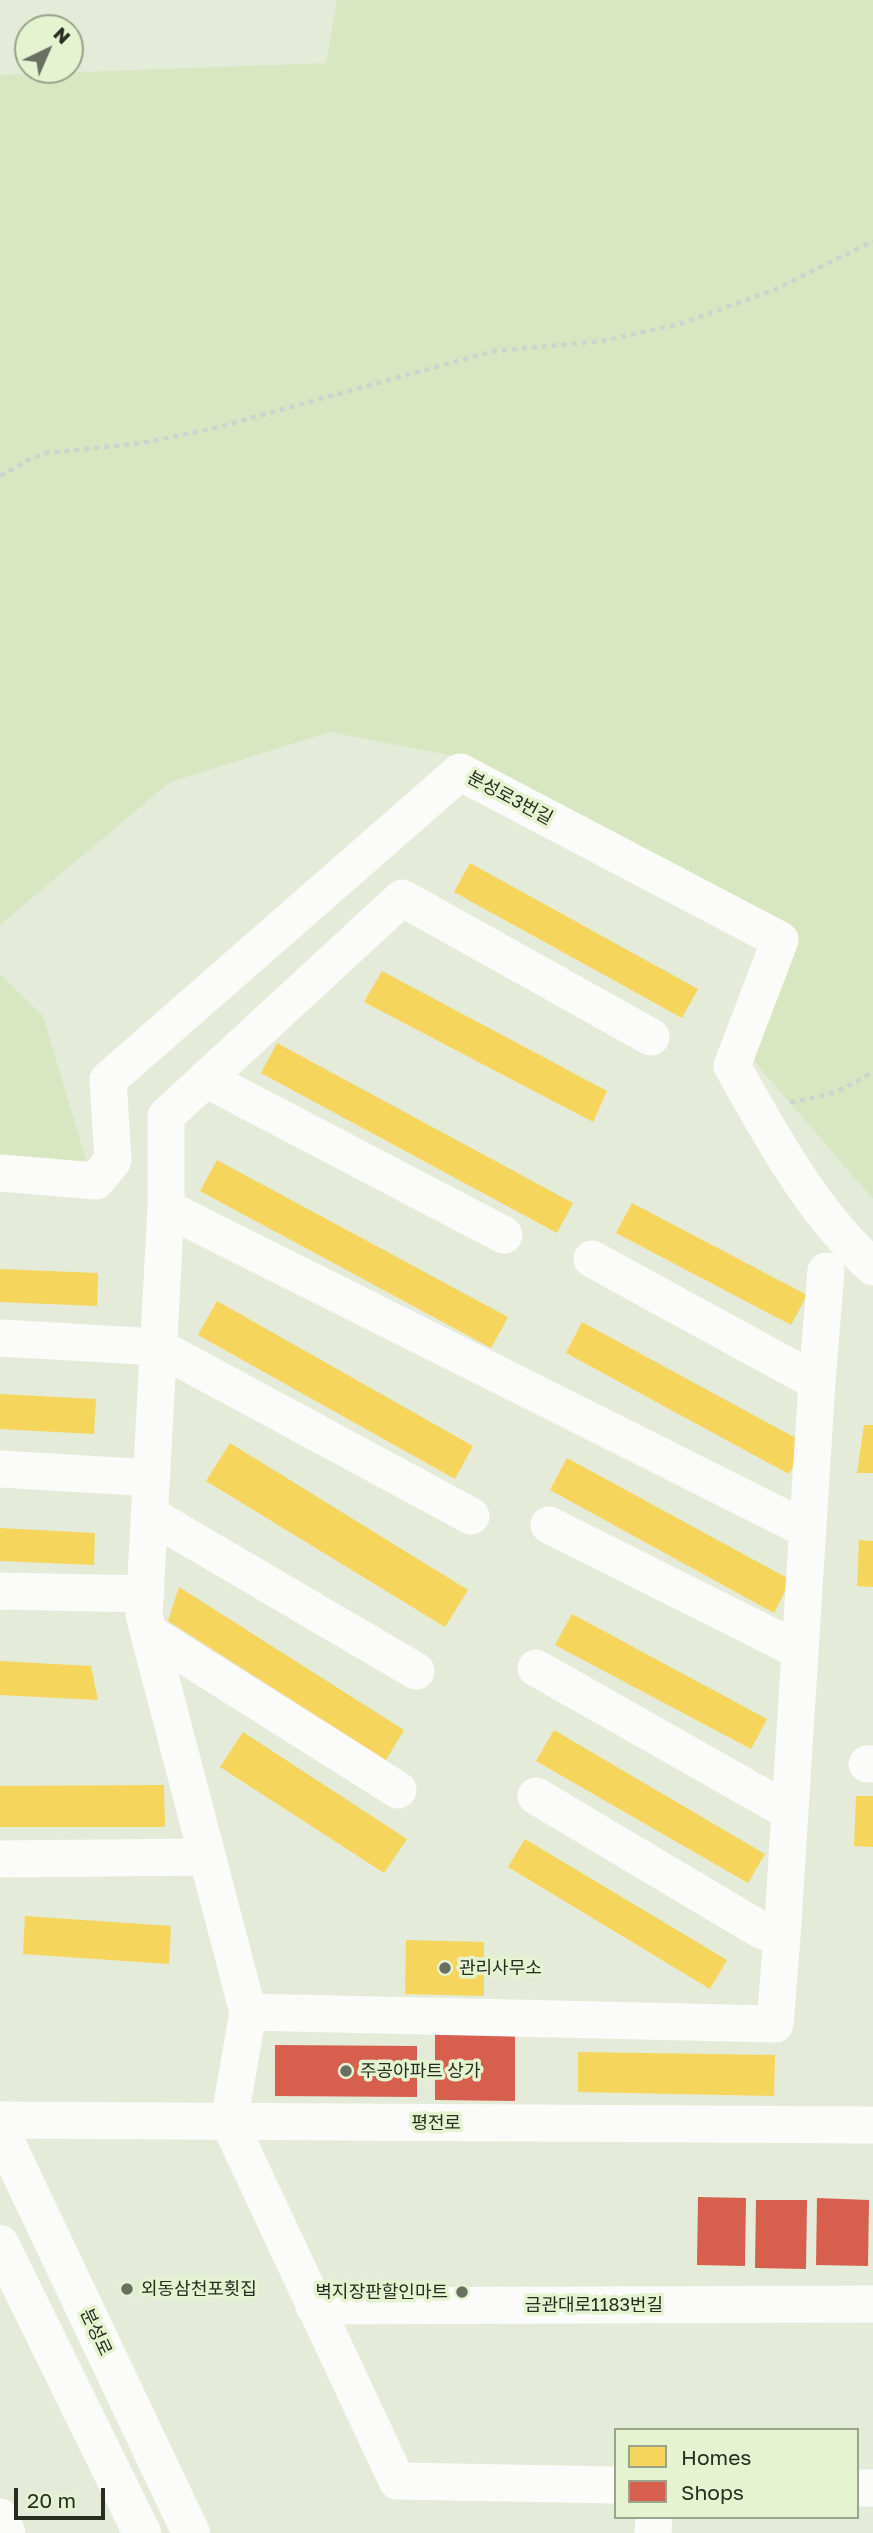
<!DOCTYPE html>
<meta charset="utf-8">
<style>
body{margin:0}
#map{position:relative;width:873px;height:2533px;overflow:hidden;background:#e4ebd9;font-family:"Golos Text",sans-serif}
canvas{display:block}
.legend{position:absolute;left:614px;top:2428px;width:245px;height:91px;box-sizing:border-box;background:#e5f3d1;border:2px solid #99a48a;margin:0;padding:9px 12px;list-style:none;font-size:21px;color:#282d20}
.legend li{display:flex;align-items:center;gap:14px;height:35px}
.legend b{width:35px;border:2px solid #99a48a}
.north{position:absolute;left:14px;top:14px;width:70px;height:70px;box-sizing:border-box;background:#e5f3d1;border:2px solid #99a48a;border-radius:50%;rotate:44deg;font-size:19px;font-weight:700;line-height:28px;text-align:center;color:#282d20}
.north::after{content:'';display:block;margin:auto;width:24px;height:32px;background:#6a7061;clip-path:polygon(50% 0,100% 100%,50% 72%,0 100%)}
.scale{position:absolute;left:14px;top:2488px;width:91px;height:32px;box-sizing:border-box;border:4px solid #282d20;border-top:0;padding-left:9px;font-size:21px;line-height:24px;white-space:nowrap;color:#282d20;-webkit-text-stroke:5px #e5f3d1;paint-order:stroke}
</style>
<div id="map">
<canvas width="873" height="2533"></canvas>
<ul class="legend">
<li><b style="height:19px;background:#f6d55c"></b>Homes</li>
<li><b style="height:19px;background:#d6604d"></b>Shops</li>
</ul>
<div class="north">N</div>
<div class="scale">20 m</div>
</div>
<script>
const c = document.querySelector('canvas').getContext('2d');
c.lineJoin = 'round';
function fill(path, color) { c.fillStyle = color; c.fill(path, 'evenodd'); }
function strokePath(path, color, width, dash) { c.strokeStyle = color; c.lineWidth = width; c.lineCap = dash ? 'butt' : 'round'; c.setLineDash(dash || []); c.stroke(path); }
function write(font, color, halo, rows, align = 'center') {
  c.font = font + ' "Golos Text","Noto Sans KR",sans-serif'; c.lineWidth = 7; c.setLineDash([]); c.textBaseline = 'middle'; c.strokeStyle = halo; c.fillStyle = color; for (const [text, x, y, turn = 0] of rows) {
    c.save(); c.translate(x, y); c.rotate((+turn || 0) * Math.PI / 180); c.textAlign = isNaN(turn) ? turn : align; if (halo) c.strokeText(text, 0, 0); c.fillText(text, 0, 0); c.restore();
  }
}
fill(new Path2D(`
 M 337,0 L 873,0 L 873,1199 L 751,1058 L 798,932 L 449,755 L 330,732 L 170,782 L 0,925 L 0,75 L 326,63 Z
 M 0,974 L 43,1016 L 87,1163 L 0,1155 Z`), '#d8e7c1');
fill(new Path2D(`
 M 470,863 L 698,989 L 682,1018 L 454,892 Z
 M 382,971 L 607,1091 L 593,1122 L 364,1002 Z
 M 277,1043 L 573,1203 L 557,1233 L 261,1073 Z
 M 217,1160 L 508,1317 L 491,1348 L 200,1191 Z
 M 632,1203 L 807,1295 L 791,1325 L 616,1233 Z
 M 0,1269 L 98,1273 L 97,1306 L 0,1302 Z
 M 217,1301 L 473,1446 L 455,1479 L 198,1335 Z
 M 582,1322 L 805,1443 L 789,1474 L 566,1353 Z
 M 0,1394 L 96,1399 L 94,1434 L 0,1429 Z
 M 864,1425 L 873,1425 L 873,1473 L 857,1473 Z
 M 230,1443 L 468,1590 L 445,1627 L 206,1481 Z
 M 567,1458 L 791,1580 L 774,1613 L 550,1490 Z
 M 0,1528 L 95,1533 L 94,1565 L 0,1561 Z
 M 859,1540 L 873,1541 L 873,1587 L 857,1586 Z
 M 179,1587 L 404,1730 L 386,1760 L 168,1621 Z
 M 572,1614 L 767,1719 L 751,1749 L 555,1645 Z
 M 0,1661 L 91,1666 L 98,1700 L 0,1695 Z
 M 554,1730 L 765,1854 L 748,1883 L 536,1761 Z
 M 243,1732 L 407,1839 L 384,1873 L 220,1767 Z
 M 164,1785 L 165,1827 L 0,1827 L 0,1786 Z
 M 856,1796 L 873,1796 L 873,1847 L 854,1846 Z
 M 525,1839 L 727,1960 L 710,1989 L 508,1867 Z
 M 25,1916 L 171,1926 L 169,1964 L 23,1954 Z
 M 406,1940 L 484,1942 L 484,1996 L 405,1994 Z
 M 578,2052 L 775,2055 L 774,2096 L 578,2092 Z`), '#f6d55c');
fill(new Path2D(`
 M 435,2031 L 515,2032 L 515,2101 L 435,2100 Z
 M 275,2045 L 417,2046 L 417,2097 L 275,2096 Z
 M 698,2197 L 746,2198 L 745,2266 L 697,2265 Z
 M 817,2198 L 869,2200 L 868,2266 L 816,2265 Z
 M 756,2200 L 807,2200 L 806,2269 L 755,2268 Z`), '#d6604d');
strokePath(new Path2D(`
 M 0,476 L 32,458 L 47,453 L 142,443 L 211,429 L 494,351 L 603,341 L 680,324 L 776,289 L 873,241
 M 790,1102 C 824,1097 845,1091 873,1071`), '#d0d2cd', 4.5, [5, 5]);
strokePath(new Path2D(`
 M 206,1079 L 504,1235
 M 0,1173 L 96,1181 L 113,1160 L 108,1080 L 460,772 L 780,940 L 732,1066 C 772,1137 812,1212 873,1267
 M 166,1208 L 808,1530
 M 592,1259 L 817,1382
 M 0,1338 L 158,1347 L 471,1516
 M 0,1469 L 152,1478
 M 150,1515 L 416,1671
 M 549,1525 L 800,1651
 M 0,1591 L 146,1594
 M 149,1633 L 398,1790
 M 536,1668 L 790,1812
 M 867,1764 L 873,1764
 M 536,1796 L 761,1930 L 782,1937 L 775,2024 L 248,2012 L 229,2122 L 397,2481 L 616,2485
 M 0,1859 L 207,1857
 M 782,1937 L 817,1382 L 826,1271
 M 248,2012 L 144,1615 L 166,1208 L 166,1116 L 402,898 L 651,1037
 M 0,2120 L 873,2125
 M 314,2306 L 873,2304
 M 857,2488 L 873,2488
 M 0,2517 L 7,2533
 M 653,2533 L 654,2517`), '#fbfcf9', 37);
strokePath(new Path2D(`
 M 0,2130 L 191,2533
 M 0,2244 L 142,2533`), '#fbfcf9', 38);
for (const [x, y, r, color] of [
 [445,1968,7,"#6a7061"],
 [346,2071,7,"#6a7061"],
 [127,2289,7,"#6a7061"],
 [462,2292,7,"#6a7061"]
]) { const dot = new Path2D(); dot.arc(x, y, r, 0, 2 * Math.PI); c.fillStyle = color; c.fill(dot); strokePath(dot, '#e5f3d1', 2.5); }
write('18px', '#282d20', '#e5f3d1', [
 ["분성로3번길",510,798,28],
 ["평전로",436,2123],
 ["금관대로1183번길",594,2305],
 ["분성로",96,2332,65]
]);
write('18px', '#282d20', '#e5f3d1', [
 ["관리사무소",459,1968],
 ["주공아파트 상가",360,2071],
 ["외동삼천포횟집",141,2289],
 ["벽지장판할인마트",448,2292,"right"]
], 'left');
</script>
